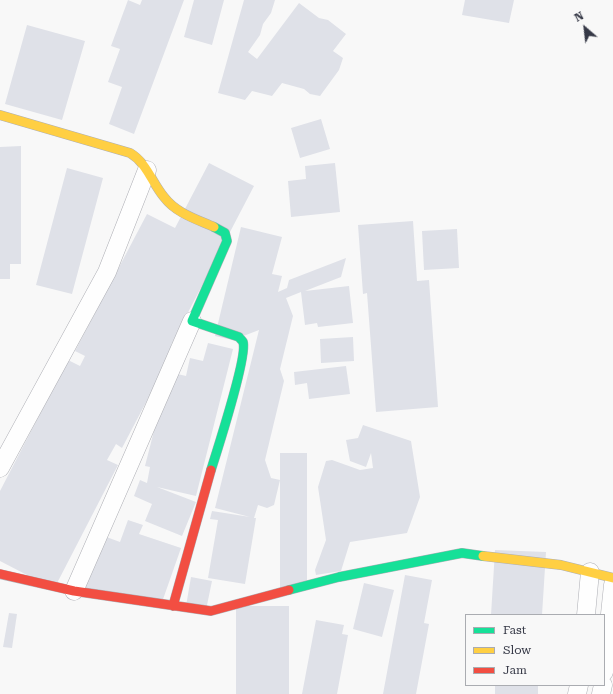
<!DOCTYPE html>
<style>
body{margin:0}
#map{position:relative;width:613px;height:694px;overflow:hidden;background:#f8f8f8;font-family:"Roboto Serif",serif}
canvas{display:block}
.legend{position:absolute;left:465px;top:614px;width:140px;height:72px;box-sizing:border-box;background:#f8f8f8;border:1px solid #aaacb1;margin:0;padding:5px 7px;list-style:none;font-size:12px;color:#363947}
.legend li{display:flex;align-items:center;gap:8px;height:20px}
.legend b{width:20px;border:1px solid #aaacb1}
.north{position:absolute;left:565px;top:8px;width:40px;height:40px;-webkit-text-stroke:3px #f8f8f8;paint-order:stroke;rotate:332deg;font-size:11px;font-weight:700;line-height:16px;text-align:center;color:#363947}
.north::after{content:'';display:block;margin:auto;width:14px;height:18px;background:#363947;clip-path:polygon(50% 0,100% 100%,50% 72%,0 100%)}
</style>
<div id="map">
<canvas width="613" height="694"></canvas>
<ul class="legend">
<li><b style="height:5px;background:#16e098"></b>Fast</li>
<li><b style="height:5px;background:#ffcf43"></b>Slow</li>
<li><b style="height:5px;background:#f24e42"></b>Jam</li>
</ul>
<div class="north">N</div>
</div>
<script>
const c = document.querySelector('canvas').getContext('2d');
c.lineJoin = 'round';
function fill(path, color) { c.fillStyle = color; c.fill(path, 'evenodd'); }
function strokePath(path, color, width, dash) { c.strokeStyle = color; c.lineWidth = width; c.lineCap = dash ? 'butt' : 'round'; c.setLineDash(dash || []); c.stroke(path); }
fill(new Path2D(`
 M 128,0 L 140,5 L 142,0 L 184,0 L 134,134 L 109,124 L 122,87 L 108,82 L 120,49 L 111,46 Z
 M 194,0 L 224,0 L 212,45 L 184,37 Z
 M 244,0 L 275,0 L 271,13 L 263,24 L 260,35 L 248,52 L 257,59 L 299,3 L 319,18 L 328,20 L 346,34 L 333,51 L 343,58 L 339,70 L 320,96 L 310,94 L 304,89 L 282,83 L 272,96 L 252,91 L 245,100 L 218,93 Z
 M 465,0 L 514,0 L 509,23 L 462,15 Z
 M 27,25 L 85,41 L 62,120 L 5,104 Z
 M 321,119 L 330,149 L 300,158 L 291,128 Z
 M 21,146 L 21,264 L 10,264 L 10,279 L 0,279 L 0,147 Z
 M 209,163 L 254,186 L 171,345 L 175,347 L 122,448 L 116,444 L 107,460 L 118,465 L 54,589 L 0,561 L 0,491 L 68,360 L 80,366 L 85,356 L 75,351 L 147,214 L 175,228 Z
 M 335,163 L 340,212 L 291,217 L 288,181 L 306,179 L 305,166 Z
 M 67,168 L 103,178 L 72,294 L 36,285 Z
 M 413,221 L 417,281 L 429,280 L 438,407 L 376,412 L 367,293 L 363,294 L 358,225 Z
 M 241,227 L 282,237 L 272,274 L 282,276 L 278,292 L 287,288 L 289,280 L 346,258 L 341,277 L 305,291 L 349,286 L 353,323 L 318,327 L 317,323 L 305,325 L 301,292 L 286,298 L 293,316 L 280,369 L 284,381 L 265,460 L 271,478 L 280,480 L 274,505 L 267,508 L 258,505 L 254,518 L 256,518 L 245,584 L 208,578 L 218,520 L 210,519 L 212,511 L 250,517 L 215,508 L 259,330 L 233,340 L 215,336 Z
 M 457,229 L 459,268 L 424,270 L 422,231 Z
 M 353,337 L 354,361 L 321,363 L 320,339 Z
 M 208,343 L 233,349 L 196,496 L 157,487 L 196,502 L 182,536 L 145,521 L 152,504 L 134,496 L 140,480 L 147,483 L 150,467 L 145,466 L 169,372 L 186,376 L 190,358 L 203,361 Z
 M 346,366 L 350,394 L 309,399 L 307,383 L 295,385 L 294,372 Z
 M 363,425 L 411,441 L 420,497 L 407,533 L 350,542 L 341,571 L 316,575 L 315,570 L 326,540 L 318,487 L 326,461 L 332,460 L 360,470 L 373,468 L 371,453 L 366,467 L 350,461 L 346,440 L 358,438 Z
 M 280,453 L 307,453 L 307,589 L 280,589 Z
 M 128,520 L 143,525 L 139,534 L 181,548 L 161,605 L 82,589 L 101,535 L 120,542 Z
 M 495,550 L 546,552 L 542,615 L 491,615 Z
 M 405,575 L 432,580 L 424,623 L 429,624 L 416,694 L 383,694 Z
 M 191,577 L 212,581 L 206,610 L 186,606 Z
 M 364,583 L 394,590 L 382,637 L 353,629 Z
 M 236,606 L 289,606 L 289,694 L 236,694 Z
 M 9,613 L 17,614 L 12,648 L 3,647 Z
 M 316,620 L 344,625 L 342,634 L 348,635 L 337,694 L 302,694 Z
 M 495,685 L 538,685 L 538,694 L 495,694 Z`), '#dfe1e8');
const street = new Path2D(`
 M 0,468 L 107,272 L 147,170
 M 74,591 L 192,321
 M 586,615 L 590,572
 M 604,672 L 613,585
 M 577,694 L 579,685
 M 601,694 L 603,685`);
const fast = new Path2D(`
 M 211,470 C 217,451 248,355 243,342 C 242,340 240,339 239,337 L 192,321 L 227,241 L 225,233 L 214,227
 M 289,590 L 339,577 L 462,553 L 483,556`);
const slow = new Path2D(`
 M 0,115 L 130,153 C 147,163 152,183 164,197 C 176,213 196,219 214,227
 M 483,556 L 561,565 L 613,578`);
const jam = new Path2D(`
 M 0,574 L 74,591 L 211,611 L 289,590
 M 173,606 L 211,470`);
strokePath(street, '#aeafb5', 19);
strokePath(fast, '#aeafb5', 10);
strokePath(slow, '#aeafb5', 10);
strokePath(jam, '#aeafb5', 10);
strokePath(street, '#fefefe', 18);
strokePath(fast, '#16e098', 9);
strokePath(slow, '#ffcf43', 9);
strokePath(jam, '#f24e42', 9);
</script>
